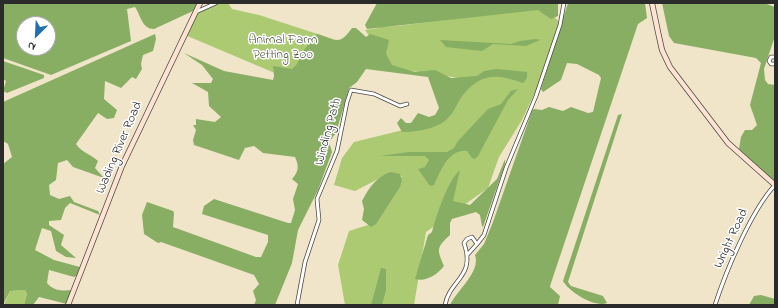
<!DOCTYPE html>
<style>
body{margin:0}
#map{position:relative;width:778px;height:308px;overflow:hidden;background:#f0e5c9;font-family:"Indie Flower",sans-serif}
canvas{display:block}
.frame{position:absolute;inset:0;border:4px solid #2b2b2b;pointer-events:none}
.north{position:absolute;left:16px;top:16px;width:40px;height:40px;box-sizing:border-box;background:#fff;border:1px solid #aaa;border-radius:50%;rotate:204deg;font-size:11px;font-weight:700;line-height:16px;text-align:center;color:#2b2b2b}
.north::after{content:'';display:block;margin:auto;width:14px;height:18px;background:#1f6fb2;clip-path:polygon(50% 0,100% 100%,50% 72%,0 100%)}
</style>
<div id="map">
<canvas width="778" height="308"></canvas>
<div class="frame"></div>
<div class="north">N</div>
</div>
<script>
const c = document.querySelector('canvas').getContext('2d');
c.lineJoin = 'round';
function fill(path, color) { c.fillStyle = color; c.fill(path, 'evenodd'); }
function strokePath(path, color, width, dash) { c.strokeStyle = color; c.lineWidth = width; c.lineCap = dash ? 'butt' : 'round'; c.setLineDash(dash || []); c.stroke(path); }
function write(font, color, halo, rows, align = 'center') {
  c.font = font + ' "Indie Flower",sans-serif'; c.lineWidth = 3; c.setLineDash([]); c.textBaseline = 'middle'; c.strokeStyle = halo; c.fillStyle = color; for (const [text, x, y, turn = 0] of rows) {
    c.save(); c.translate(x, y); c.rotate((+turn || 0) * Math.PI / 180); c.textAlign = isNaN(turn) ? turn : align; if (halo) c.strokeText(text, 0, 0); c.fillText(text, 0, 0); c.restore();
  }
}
fill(new Path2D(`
 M 216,3 L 228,3 L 232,9 L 259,15 L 333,39 L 289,79 L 185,35 L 196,12 Z
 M 545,7 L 562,25 L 559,42 L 522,120 L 499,157 L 488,188 L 426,232 L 414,305 L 345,305 L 338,265 L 349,231 L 371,224 L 402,176 L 388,174 L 355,191 L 334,185 L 342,158 L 354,142 L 444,120 L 466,79 L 392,68 L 365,30 L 379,28 L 380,27 L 398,26 Z
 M 25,290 L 27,294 L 24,305 L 4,305 L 10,291 Z`), '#abca72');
fill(new Path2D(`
 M 3,3 L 198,3 L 193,11 L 154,29 C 142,29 141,16 135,7 L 127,9 L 131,41 L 51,75 L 3,58 ZM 24,24 L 48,24 L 48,48 L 24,48 Z
 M 377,3 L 558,3 L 558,16 L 551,19 L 538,10 L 367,29 L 365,25 Z
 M 568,3 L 645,3 L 647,18 L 638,24 L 551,283 L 550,287 L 560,296 L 558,305 L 450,305 C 457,290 481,272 475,255 L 484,244 L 493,222 L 532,111 L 534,109 L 542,110 L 549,107 L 563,111 L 571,107 L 588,113 L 593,112 L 601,78 L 599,75 L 577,64 L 567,63 L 561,80 L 543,92 L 541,89 Z
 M 662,3 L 764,3 L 775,7 L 775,36 L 764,69 L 765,80 L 768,84 L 775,85 L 775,182 L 739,149 L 741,137 L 745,130 L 752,130 L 757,125 L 750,105 L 761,63 L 756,58 L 674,43 L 669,36 Z
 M 352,28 L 356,28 L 366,37 L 370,34 L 389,40 L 386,54 L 392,65 L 415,72 L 435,70 L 451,78 L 477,76 L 484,71 L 497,69 L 527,72 L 527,78 L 523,83 C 498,74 481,72 463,95 C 457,102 455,112 448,118 C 438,129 416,132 402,132 L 397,123 L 401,118 L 406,123 L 411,123 L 418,113 L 429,117 L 435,115 L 439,108 L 428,77 L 366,69 L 357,82 L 349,88 L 336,133 L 329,142 L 332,152 L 318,190 L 298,230 L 292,263 L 275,305 L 254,305 L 256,300 L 253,291 L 259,284 L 254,275 L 161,242 L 158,243 L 144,234 L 142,215 L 147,202 L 173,211 L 174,213 L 173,227 L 256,257 L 261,257 L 268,242 L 268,235 L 202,214 L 204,206 L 214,199 L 288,223 L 291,223 L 295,210 L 293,199 L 298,184 L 292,179 C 299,171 299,166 295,157 L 263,153 L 254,146 L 245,148 L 239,160 L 194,145 L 193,140 L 196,130 L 193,125 L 196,125 L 196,119 L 215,122 L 221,117 L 209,106 L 208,92 L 192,83 L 211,83 L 213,79 L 202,65 L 184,53 L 224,71 L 273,80 L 274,76 L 273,66 L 292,69 L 297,64 L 304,50 L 317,34 C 337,40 339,46 352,28 Z
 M 155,34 L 156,39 L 153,51 L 143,55 L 141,64 L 142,69 L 136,79 L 132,77 L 121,88 L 105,81 L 104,99 L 117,110 L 114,118 L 107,119 L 98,113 L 76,144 C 82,153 91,154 98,161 L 95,168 L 104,178 L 73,167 L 67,160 L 58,163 L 56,180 L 49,185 L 50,195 L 59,199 L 70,196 L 74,202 L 98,211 L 100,215 L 70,203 L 65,208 L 61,220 L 49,221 L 49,225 L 64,235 L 61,245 L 76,258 L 66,257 L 56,251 L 51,231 L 42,228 L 35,250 L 54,260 L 80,267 L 78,275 L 74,277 L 49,270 L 47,283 C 54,291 62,291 72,290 L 67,304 L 39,297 L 33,305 L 24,305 L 27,294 L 25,290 L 10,291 L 3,305 L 3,164 L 12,157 L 8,144 L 3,141 L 3,102 Z
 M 536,39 L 540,40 L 526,46 L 493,44 L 482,51 L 446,47 L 440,40 L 511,44 L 520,41 Z
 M 3,61 L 44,75 L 44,78 L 7,93 L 3,91 L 6,81 L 3,79 Z
 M 518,89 L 508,100 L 478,156 L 475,159 L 472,158 L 467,151 C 448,149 441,171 434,185 L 430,186 L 418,169 L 425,167 L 429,160 L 425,156 L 380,156 L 409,152 L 447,152 L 454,148 L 458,141 L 488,109 L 501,104 L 511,91 Z
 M 622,114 L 568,282 L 571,286 L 603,296 L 607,303 C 595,308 569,292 563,281 L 615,124 L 618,115 Z
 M 505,159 L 505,164 L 483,227 L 482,226 L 480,215 L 476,212 L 452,219 L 450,223 L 450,235 C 436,248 437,249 444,266 C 437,275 426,282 415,279 L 428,235 L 432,232 C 436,216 448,180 460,170 L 453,201 L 470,205 L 497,179 Z
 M 390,172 L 400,174 L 402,180 L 400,187 L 376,224 L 371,227 L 362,220 L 364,209 L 362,201 C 369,188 375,178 390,172 Z
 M 381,268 L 386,269 L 386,290 L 382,305 L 371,305 Z
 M 761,295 L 775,299 L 775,305 L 749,305 L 754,296 Z`), '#88ae64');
const street = new Path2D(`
 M 196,12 L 216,3
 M 775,57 L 771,57 L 769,61 L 771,64 L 775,64
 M 477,244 L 484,235 L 506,168 L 536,96 L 560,25 L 564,3
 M 297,305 L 305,262 L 319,220 L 317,199 L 337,151 L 347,102 L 351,90 L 374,94 L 400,106 L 407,104
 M 445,305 C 450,279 476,277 464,243 L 467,239 L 472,237 L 477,244 L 468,254
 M 715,305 C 726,271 751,211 775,185`);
const secondary = new Path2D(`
 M 652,3 L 658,32 L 662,50 L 670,67 L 728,143 L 775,185
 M 68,305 L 122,166 L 200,3`);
strokePath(street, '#494743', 4.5);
strokePath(secondary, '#494743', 6);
strokePath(street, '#fff', 3);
strokePath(secondary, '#fee3d2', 4.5);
write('13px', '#515b40', '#fff', [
 ["Animal Farm",283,41],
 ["Petting Zoo",283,56]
]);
write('13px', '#2b2b2b', '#fff', [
 ["Winding Path",329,132,-75],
 ["Wading River Road",120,148,-67],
 ["Wright Road",732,239,-65]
]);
</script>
